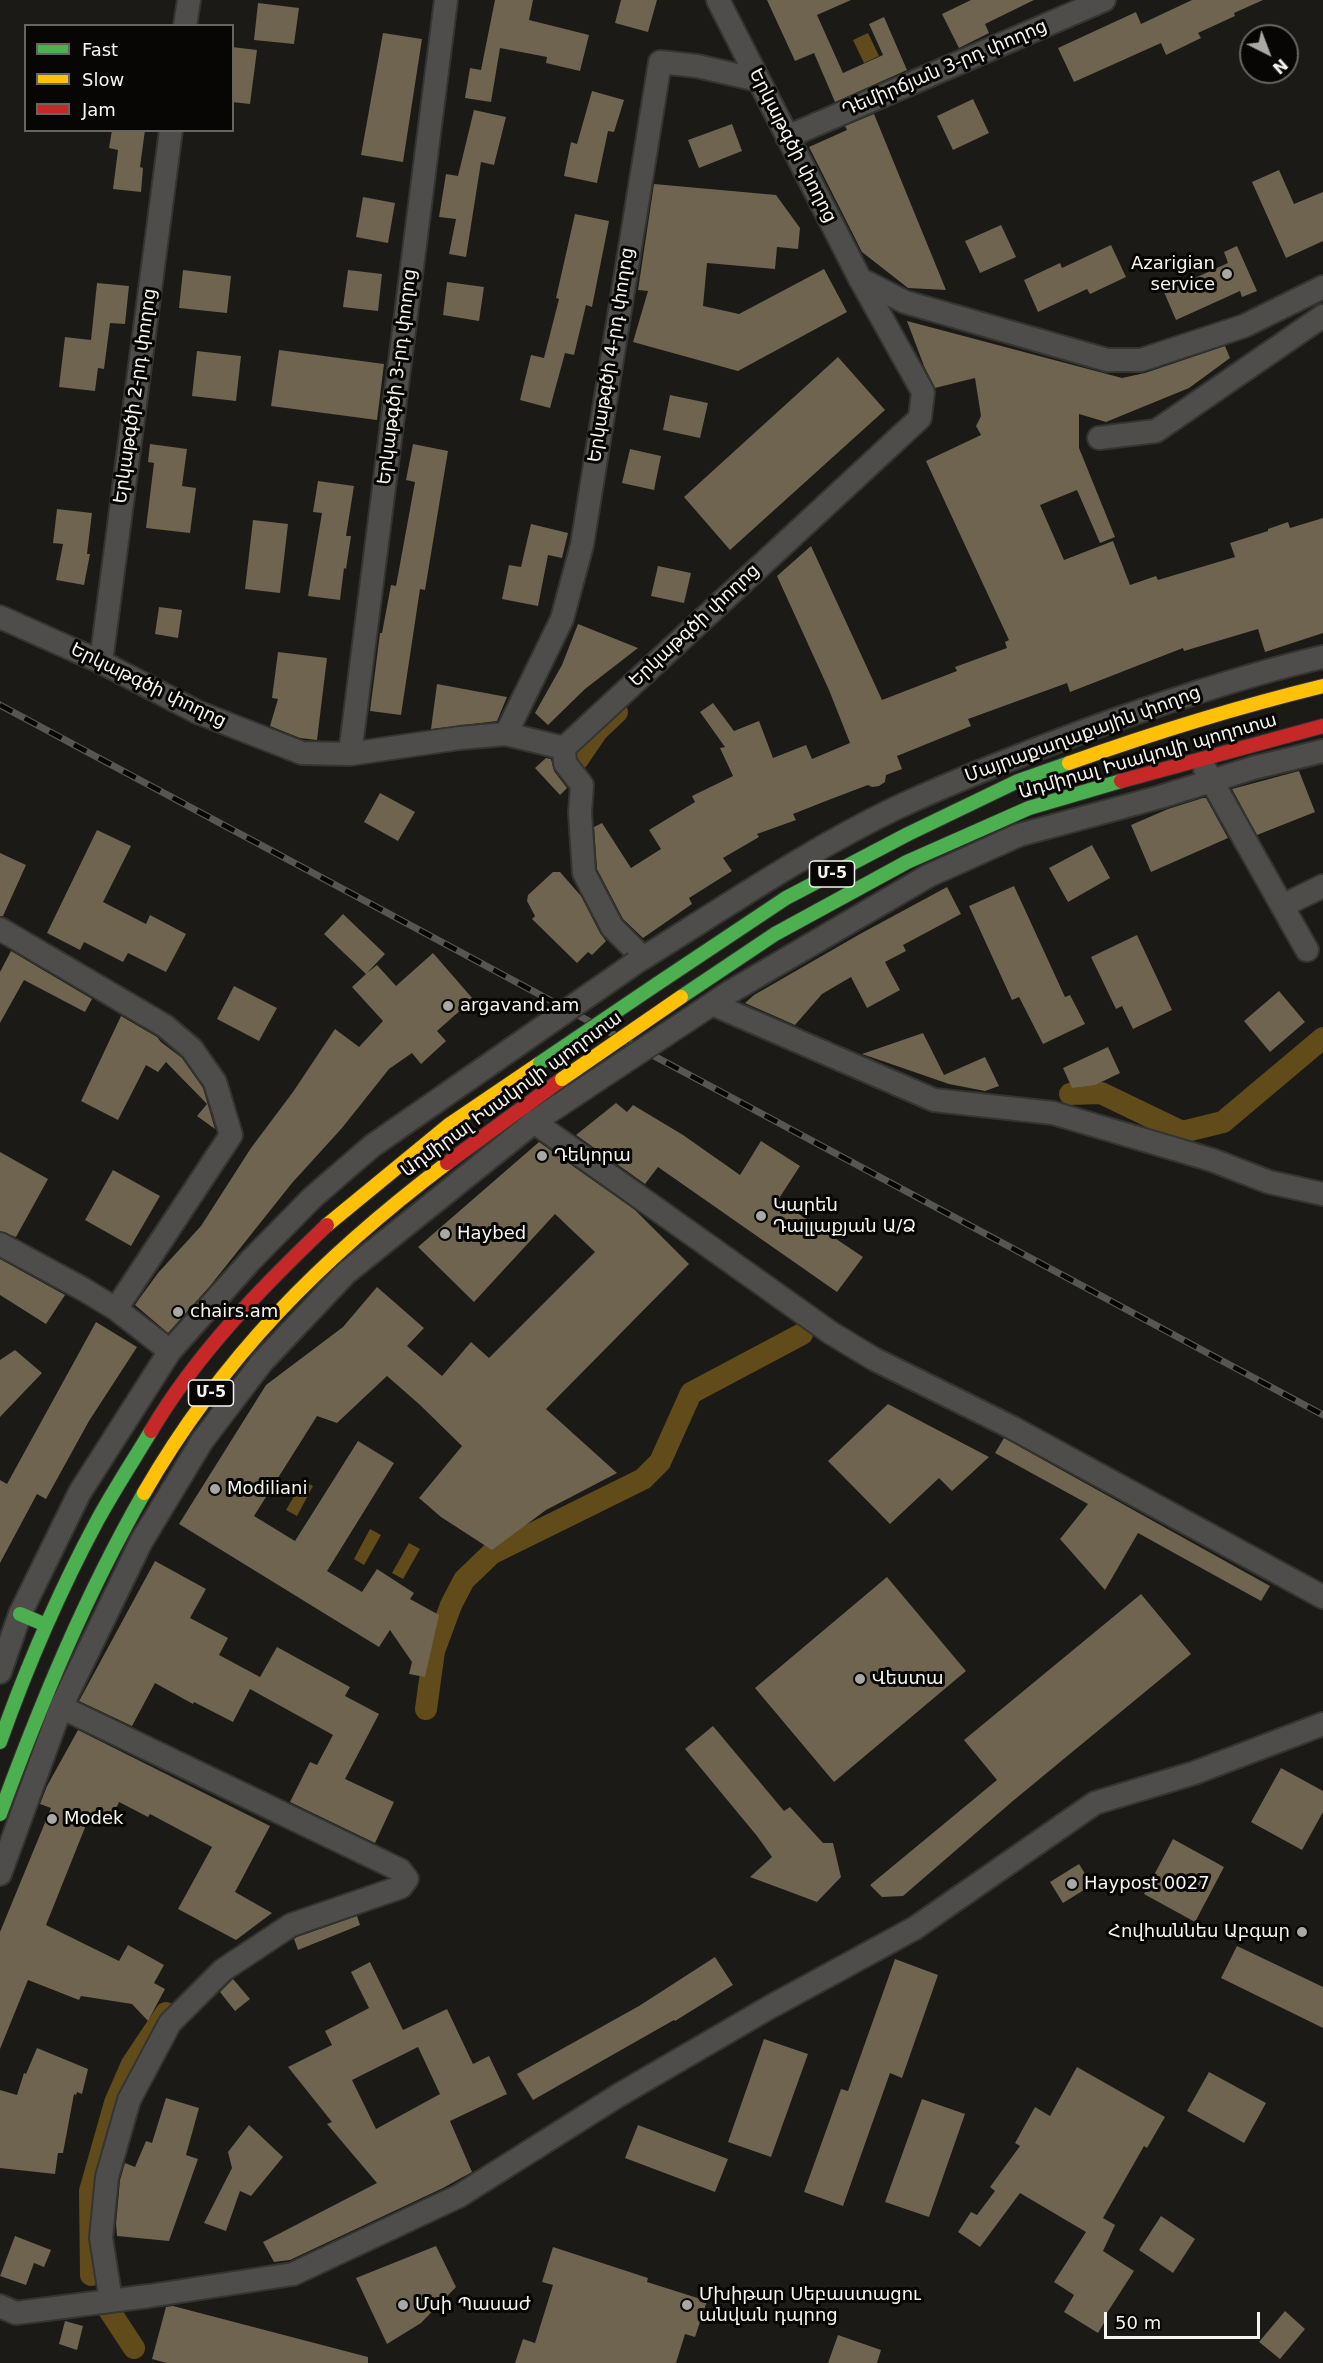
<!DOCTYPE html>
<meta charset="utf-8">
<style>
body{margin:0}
#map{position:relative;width:1323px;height:2363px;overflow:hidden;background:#1b1a17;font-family:"DejaVu Sans",sans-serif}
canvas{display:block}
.legend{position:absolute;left:24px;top:24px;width:210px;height:108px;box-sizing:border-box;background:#070604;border:2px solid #676562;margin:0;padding:8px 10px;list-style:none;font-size:18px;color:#f6f4f0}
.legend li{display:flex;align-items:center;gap:12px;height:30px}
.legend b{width:30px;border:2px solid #676562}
.north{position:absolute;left:1239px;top:24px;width:60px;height:60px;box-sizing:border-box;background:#070604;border:2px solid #676562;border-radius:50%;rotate:138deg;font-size:16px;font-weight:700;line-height:24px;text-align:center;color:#f6f4f0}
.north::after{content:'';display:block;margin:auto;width:21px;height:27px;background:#a9a8a4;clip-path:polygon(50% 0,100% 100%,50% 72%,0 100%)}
.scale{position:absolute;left:1104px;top:2312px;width:156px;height:27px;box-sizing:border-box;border:3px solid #f6f4f0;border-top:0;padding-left:8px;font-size:18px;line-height:21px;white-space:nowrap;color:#f6f4f0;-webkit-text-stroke:4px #070604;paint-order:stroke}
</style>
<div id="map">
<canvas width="1323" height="2363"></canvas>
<ul class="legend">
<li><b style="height:8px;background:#4caf50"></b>Fast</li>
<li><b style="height:8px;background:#ffc107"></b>Slow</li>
<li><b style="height:8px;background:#c62828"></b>Jam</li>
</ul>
<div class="north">N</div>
<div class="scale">50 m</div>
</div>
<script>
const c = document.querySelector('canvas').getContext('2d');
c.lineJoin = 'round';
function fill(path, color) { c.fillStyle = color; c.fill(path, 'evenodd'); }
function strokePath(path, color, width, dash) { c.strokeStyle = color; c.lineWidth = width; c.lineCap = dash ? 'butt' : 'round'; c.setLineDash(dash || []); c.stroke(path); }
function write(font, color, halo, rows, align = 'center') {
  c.font = font + ' "DejaVu Sans","Noto Sans Armenian",sans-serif'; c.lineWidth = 6; c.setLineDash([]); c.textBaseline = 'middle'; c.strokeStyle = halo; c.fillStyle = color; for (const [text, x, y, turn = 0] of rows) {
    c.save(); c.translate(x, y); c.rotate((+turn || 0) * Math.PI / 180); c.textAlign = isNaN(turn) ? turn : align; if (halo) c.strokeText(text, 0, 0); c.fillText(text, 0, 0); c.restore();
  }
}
fill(new Path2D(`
 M 868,33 L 879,56 L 864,63 L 853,40 Z
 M 303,1481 L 313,1486 L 297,1516 L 286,1510 Z
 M 370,1529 L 381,1535 L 364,1565 L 354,1559 Z
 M 409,1543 L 420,1549 L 403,1579 L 392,1573 Z`), '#624b1a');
strokePath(new Path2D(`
 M 578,759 L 597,731 L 617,712
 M 1070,1094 L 1101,1093 L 1182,1132 L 1223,1122 L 1323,1038
 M 426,1709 L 434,1651 L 451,1605 L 464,1580 L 491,1554 L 643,1479 L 660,1462 L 691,1393 L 802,1334
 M 91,2275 L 90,2191 L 115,2103 L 132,2064 L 166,2013
 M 109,2310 L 134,2348`), '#624b1a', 22);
fill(new Path2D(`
 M 495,0 L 533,0 L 529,20 L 589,35 L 580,71 L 546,63 L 547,57 L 500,48 L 491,102 L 465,98 L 470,68 L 481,70 Z
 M 621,0 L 657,0 L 648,32 L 615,23 Z
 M 767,0 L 851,0 L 817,15 L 843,73 L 883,55 L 869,24 L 884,17 L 907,70 L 835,102 L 814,53 L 795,61 Z
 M 971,0 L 1034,0 L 985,24 L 989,33 L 959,48 L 942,14 Z
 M 1192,0 L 1263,0 L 1234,13 L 1235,16 L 1198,33 L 1201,38 L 1166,55 L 1161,43 L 1074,82 L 1058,48 L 1136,12 L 1141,24 Z
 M 258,3 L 299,8 L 294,44 L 254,40 Z
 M 383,33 L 422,39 L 403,162 L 361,155 Z
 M 232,47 L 257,50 L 250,104 L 232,102 Z
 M 592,91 L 624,100 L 614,132 L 608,131 L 597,183 L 564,176 L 571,142 L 577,144 Z
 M 973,99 L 989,133 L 953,150 L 937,116 Z
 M 474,110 L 506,117 L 494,165 L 481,162 L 466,257 L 449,254 L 456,219 L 439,217 L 446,174 L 458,176 Z
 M 874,114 L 946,290 L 908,288 L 862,252 L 809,147 L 847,130 L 845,126 Z
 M 732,124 L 742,151 L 699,168 L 688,140 Z
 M 112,130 L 145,130 L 140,167 L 143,168 L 141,192 L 113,189 L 118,150 L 109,148 Z
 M 1279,170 L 1294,204 L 1323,192 L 1323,241 L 1286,258 L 1252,182 Z
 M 654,184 L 776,195 L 800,228 L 798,249 L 777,247 L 775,269 L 707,263 L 703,306 L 739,314 L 824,269 L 847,312 L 738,371 L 633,342 L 648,291 L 638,290 Z
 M 363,197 L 395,203 L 388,243 L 356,237 Z
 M 575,214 L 609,221 L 592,307 L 586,305 L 574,355 L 565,353 L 550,408 L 520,400 L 531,355 L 544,358 L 559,299 L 556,298 Z
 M 1001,225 L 1016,257 L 980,273 L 965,241 Z
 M 1111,245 L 1126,277 L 1090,294 L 1087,289 L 1038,312 L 1024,280 L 1060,263 L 1062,268 Z
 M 1237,246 L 1257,291 L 1242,297 L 1240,291 L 1176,320 L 1164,292 L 1228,263 L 1224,252 Z
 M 183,270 L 231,276 L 227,313 L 179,308 Z
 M 348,270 L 382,274 L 378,311 L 343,307 Z
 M 447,282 L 484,287 L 479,321 L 443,315 Z
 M 97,283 L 129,286 L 125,324 L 110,323 L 104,369 L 98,368 L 95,391 L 59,387 L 65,337 L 91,340 Z
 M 907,321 L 1122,378 L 1145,373 L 1225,346 L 1230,358 L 1189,388 L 1106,422 L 1079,414 L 1079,448 L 1115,537 L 1100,543 L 1077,490 L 1040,505 L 1064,560 L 1113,541 L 1130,585 L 1156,576 L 1158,580 L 1235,557 L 1230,543 L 1268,531 L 1268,529 L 1288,522 L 1290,528 L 1323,518 L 1323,633 L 1265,652 L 1258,629 L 1184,651 L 1183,648 L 1070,692 L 1067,683 L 968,719 L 971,726 L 897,756 L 902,769 L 886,775 L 885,782 L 879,786 L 872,787 L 868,785 L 831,799 L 793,814 L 796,820 L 757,834 L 759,837 L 723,858 L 732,871 L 689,898 L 692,904 L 643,938 L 623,919 L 597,869 L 594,827 L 602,823 L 631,868 L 661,849 L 649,830 L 695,802 L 692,796 L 733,776 L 720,748 L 725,747 L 700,712 L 713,703 L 734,731 L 759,721 L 773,758 L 806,745 L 812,759 L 850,743 L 829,690 L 777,576 L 811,546 L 882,700 L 957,671 L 955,667 L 1007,648 L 1005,642 L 1009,640 L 926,461 L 981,435 L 976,426 L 981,416 L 975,378 L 935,388 L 924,366 Z
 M 279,350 L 384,364 L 377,420 L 271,406 Z
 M 197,351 L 241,356 L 236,401 L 192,396 Z
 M 838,357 L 885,410 L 730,550 L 684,497 Z
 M 670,395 L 708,403 L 700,438 L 663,430 Z
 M 150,444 L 187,449 L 182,486 L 196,488 L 190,533 L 146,528 L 154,463 L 148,462 Z
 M 413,444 L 448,451 L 425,590 L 420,589 L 401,715 L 370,711 L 380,633 L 382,633 L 391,585 L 396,586 L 415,482 L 406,480 Z
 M 630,449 L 661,456 L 654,490 L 622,483 Z
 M 318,481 L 354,486 L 346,536 L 351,536 L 346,569 L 344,568 L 340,600 L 308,596 L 322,513 L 313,512 Z
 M 57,509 L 92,513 L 87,554 L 90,554 L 84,585 L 56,580 L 63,544 L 53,543 Z
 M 253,520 L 288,524 L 280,593 L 245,589 Z
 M 531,524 L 568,533 L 562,558 L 548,555 L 538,606 L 502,599 L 509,565 L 521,567 Z
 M 658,566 L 691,573 L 684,603 L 651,596 Z
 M 159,607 L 182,610 L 178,638 L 155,634 Z
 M 578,624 L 638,648 L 585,689 L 548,725 L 535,713 L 562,665 Z
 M 278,652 L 327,658 L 317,740 L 300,738 L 270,726 L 278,699 L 272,698 Z
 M 437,684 L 507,697 L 497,721 L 431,729 Z
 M 546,758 L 551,759 L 554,771 L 567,788 L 560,795 L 535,768 Z
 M 1299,771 L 1315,812 L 1257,835 L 1232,789 Z
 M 380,793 L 415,812 L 398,841 L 364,822 Z
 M 1203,798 L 1206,798 L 1228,838 L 1151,872 L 1131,825 L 1168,809 Z
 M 97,830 L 131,846 L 103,902 L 146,924 L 150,915 L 186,934 L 166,972 L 128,953 L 123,962 L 84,942 L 80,950 L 47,933 Z
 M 1092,845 L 1110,878 L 1068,902 L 1049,868 Z
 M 0,853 L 26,865 L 3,916 L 0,916 Z
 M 553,872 L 560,872 L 581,896 L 600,933 L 606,941 L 592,955 L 588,952 L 577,963 L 532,919 L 535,916 L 527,901 L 528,895 Z
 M 1014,886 L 1065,997 L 1070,995 L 1085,1024 L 1043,1044 L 1019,997 L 1012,1000 L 969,906 Z
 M 947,887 L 961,914 L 903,945 L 906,951 L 885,962 L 900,990 L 867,1008 L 851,977 L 822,994 L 795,1025 L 745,1003 L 754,995 L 860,934 Z
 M 343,914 L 385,954 L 367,973 L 377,965 L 396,986 L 433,953 L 473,999 L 437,1031 L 446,1041 L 421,1064 L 412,1053 L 389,1069 L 342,1128 L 292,1183 L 210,1286 L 168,1333 L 135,1305 L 139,1299 L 158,1273 L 201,1226 L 251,1148 L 293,1092 L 335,1029 L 359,1047 L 383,1021 L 352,987 L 366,974 L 324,934 Z
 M 1137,935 L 1172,1010 L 1133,1029 L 1122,1006 L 1116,1009 L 1091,957 Z
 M 11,951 L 92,999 L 85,1012 L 24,980 L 0,1023 L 0,972 Z
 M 234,986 L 277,1008 L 259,1041 L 217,1019 Z
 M 1279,991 L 1305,1022 L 1270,1052 L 1244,1021 Z
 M 121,1016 L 157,1037 L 161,1042 L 182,1058 L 203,1088 L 215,1129 L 197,1116 L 207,1104 L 166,1062 L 158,1072 L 146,1065 L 118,1120 L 81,1101 Z
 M 923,1033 L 944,1075 L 985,1057 L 999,1086 L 985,1091 L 949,1084 L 862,1054 Z
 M 1108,1047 L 1120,1073 L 1095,1085 L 1072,1088 L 1063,1068 Z
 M 616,1103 L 627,1112 L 633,1105 L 683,1135 L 740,1175 L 761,1141 L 800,1166 L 778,1200 L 863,1257 L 837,1292 L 658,1167 L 645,1184 L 576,1135 Z
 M 539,1142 L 635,1210 L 689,1264 L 546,1409 L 617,1473 L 546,1510 L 492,1550 L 441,1517 L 419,1498 L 462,1446 L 419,1404 L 387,1376 L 337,1423 L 317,1416 L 254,1516 L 295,1541 L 358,1441 L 394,1463 L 327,1571 L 362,1592 L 377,1569 L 414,1593 L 410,1599 L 439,1615 L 425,1677 L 409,1674 L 412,1662 L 390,1630 L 379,1647 L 179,1524 L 266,1385 L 343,1327 L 377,1287 L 424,1328 L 407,1346 L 442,1376 L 471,1342 L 489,1358 L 595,1252 L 555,1214 L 474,1302 L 418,1247 Z
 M 0,1152 L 48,1179 L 16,1237 L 0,1231 Z
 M 113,1170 L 160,1196 L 131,1246 L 85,1220 Z
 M 0,1259 L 65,1295 L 46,1324 L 0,1295 Z
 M 96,1322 L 137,1347 L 89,1421 L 46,1499 L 37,1494 L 0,1563 L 0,1480 L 7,1484 Z
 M 15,1350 L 42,1373 L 0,1417 L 0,1360 Z
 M 888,1404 L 989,1457 L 952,1491 L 939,1478 L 890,1524 L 828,1461 Z
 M 1004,1438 L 1270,1586 L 1261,1601 L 1138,1533 L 1105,1590 L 1060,1539 L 1088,1504 L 995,1453 Z
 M 155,1561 L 206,1589 L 190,1618 L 228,1638 L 219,1655 L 260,1677 L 277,1647 L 350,1687 L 345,1696 L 379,1714 L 345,1779 L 394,1802 L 375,1843 L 290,1802 L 310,1762 L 317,1765 L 333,1735 L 250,1689 L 233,1722 L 194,1702 L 193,1704 L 155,1683 L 132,1726 L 79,1701 Z
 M 887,1577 L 966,1671 L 834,1782 L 755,1688 Z
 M 1141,1594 L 1191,1654 L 1014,1800 L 903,1896 L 882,1897 L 870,1885 L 997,1780 L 964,1740 Z
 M 713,1726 L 784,1811 L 790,1807 L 823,1843 L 833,1843 L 841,1877 L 817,1902 L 750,1877 L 772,1857 L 757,1836 L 685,1749 Z
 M 78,1730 L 270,1826 L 235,1892 L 272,1913 L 236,1940 L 178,1909 L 212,1847 L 150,1814 L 148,1817 L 119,1802 L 109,1824 L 90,1815 L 46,1925 L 119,1961 L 128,1945 L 164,1965 L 154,1983 L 165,1989 L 148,2021 L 132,2004 L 81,1996 L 79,2000 L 28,1980 L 0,2049 L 0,1932 L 51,1808 L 40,1804 L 47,1786 Z
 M 1281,1768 L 1323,1791 L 1323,1812 L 1302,1850 L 1251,1822 Z
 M 1173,1839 L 1224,1867 L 1195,1922 L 1144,1894 Z
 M 1079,1864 L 1092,1885 L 1063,1903 L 1050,1882 Z
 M 357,1916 L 360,1925 L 298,1950 L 294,1939 L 297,1937 Z
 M 1237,1946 L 1323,1987 L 1323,2028 L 1221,1978 Z
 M 715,1957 L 733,1985 L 675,2021 L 674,2020 L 533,2100 L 517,2074 L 639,2006 Z
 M 895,1959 L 938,1975 L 902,2078 L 890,2073 L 843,2206 L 804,2192 L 841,2089 L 848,2091 Z
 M 370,1962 L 403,2030 L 447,2009 L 473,2064 L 489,2056 L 507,2094 L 450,2121 L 472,2172 L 443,2188 L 290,2260 L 274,2262 L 263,2242 L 377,2183 L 327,2124 L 332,2122 L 288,2067 L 332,2045 L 325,2031 L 369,2008 L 351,1972 ZM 418,2047 L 440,2094 L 376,2129 L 352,2080 Z
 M 233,1979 L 250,1999 L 235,2011 L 220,1992 Z
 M 764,2039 L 808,2054 L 771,2157 L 728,2142 Z
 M 37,2048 L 88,2069 L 82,2094 L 77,2092 L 76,2095 L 74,2094 L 63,2153 L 58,2153 L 55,2174 L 0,2168 L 0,2090 L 17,2095 L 24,2073 L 26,2074 Z
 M 1077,2067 L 1165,2117 L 1147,2148 L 1144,2146 L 1103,2218 L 1115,2225 L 1103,2251 L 1134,2271 L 1105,2316 L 1107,2318 L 1098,2333 L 1064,2312 L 1074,2295 L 1054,2282 L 1086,2232 L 1020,2193 L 980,2247 L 958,2232 L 971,2212 L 977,2215 L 995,2191 L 990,2187 L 1020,2146 L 1015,2143 L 1035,2107 L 1050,2116 Z
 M 1209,2072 L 1266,2103 L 1244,2143 L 1187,2111 Z
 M 166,2098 L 199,2108 L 186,2155 L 198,2159 L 169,2241 L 117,2236 L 116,2224 L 120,2180 L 125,2163 L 135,2167 L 146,2141 L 152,2143 Z
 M 922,2099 L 965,2114 L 929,2217 L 885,2202 Z
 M 249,2125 L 283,2157 L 251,2196 L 240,2191 L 226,2231 L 204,2223 L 232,2168 L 228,2152 Z
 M 638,2125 L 728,2159 L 715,2192 L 625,2158 Z
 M 1161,2216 L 1195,2239 L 1173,2273 L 1139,2250 Z
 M 15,2236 L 51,2250 L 44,2267 L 34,2263 L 26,2285 L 0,2276 Z
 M 436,2246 L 456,2287 L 421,2323 L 387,2344 L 356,2278 Z
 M 553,2247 L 648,2278 L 647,2282 L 707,2301 L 695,2337 L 685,2334 L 676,2363 L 515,2363 L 523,2339 L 535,2343 L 553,2285 L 542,2282 Z
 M 173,2306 L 368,2357 L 368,2363 L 167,2363 L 152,2359 L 166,2307 Z
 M 1285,2311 L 1305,2329 L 1280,2359 L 1259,2342 Z
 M 65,2321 L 83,2326 L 77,2350 L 59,2344 Z
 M 838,2335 L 881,2350 L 877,2363 L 828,2363 Z`), '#6e644f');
const street = new Path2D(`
 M 185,26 L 189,0
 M 787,137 L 1104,0
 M 860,279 L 905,302 L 1107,360 L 1141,360 L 1244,326 L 1323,287
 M 1099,438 L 1156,431 L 1323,316
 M 0,617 L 101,662 L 197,712 L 302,753 L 350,754 L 460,738 L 506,734 L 564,748
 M 101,662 L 171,130
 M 506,734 L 562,619 L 582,545 L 660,62 L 697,66 L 758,80
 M 564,748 L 920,418 L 923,392 L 860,279 L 718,0
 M 564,748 L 565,763 L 582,785 L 580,813 L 584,873 L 612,927 L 643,958
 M 350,754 L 446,0
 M 1205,769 L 1307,950
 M 1282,906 L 1323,886
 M 0,929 L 165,1026 L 192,1049 L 215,1082 L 231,1135 L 116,1309
 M 635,963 C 721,910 805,852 896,808 C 965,776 1035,749 1106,723 C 1177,698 1249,674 1323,657
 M 712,1004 L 934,1100 L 1053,1113 L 1212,1160 L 1269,1182 L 1323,1194
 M 697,1014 L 730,992 L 928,876 L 1019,835 L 1160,797 L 1253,768 L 1323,751
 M 534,1122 L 831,1333 L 874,1359 L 1013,1428 L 1323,1597
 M 0,1244 L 83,1289 L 116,1309 L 170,1351
 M 0,1672 L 20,1614 L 80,1492 L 170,1351 L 251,1260 L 313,1197 L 372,1146 L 513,1048
 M 61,1707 L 400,1870 L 407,1879 L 401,1887 L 291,1925 L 223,1970 L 170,2023 L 129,2100 L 107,2177 L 101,2238 L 111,2301
 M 0,1874 L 61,1707 L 141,1542 L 202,1441 L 262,1362 L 346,1273 L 534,1122 L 585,1088
 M 0,2306 L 16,2313 L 149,2296 L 293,2274 L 459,2196 L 619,2095 L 770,2007 L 915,1928 L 1095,1803 L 1194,1773 L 1323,1724`);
const fast = new Path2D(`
 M 657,984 L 786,898 L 908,834 L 1018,781 L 1069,763
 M 681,997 L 775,934 L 907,862 L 1029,808 L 1121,781
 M 20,1614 L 46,1625
 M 0,1742 C 27,1666 59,1592 97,1521 C 114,1490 133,1461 151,1431
 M 0,1814 C 41,1703 85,1596 144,1493`);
const slow = new Path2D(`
 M 1069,763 C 1153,733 1237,707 1323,686
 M 327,1225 L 450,1124 L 540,1063
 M 144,1493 C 222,1357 323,1257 447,1163`);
const jam = new Path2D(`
 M 1121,781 L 1323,726
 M 447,1163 L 562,1079
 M 151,1431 C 197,1353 262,1287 327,1225`);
strokePath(street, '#343431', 26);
strokePath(fast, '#343431', 16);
strokePath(slow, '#343431', 16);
strokePath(jam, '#343431', 16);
strokePath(street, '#4f4d4b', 22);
strokePath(fast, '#4caf50', 14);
strokePath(slow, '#ffc107', 14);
strokePath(jam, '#c62828', 14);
const rail = new Path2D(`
 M 0,705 L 1323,1415`);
strokePath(rail, '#565653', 7);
strokePath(rail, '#070604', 4.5, [14]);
const streetBridge = new Path2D(`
 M 513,1048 L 635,963
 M 585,1088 L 697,1014`);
const fastBridge = new Path2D(`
 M 540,1063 L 657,984`);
const slowBridge = new Path2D(`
 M 562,1079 L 681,997`);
strokePath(streetBridge, '#343431', 26, []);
strokePath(fastBridge, '#343431', 16, []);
strokePath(slowBridge, '#343431', 16, []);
strokePath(streetBridge, '#4f4d4b', 22);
strokePath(fastBridge, '#4caf50', 14);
strokePath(slowBridge, '#ffc107', 14);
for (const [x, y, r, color] of [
 [1227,274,6,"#a9a8a4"],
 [448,1006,6,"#a9a8a4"],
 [542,1156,6,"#a9a8a4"],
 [761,1216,6,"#a9a8a4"],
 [445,1234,6,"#a9a8a4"],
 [178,1312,6,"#a9a8a4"],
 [215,1489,6,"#a9a8a4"],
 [860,1679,6,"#a9a8a4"],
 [52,1819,6,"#a9a8a4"],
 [1072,1884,6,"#a9a8a4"],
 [1302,1932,6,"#a9a8a4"],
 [403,2305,6,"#a9a8a4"],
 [687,2305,6,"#a9a8a4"]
]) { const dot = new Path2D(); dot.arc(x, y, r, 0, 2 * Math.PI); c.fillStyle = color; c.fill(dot); strokePath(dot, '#070604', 2); }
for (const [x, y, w] of [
 [832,874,45],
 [211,1393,45]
]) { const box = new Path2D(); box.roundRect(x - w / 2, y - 13, w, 26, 4.5); c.fillStyle = '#070604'; c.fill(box); strokePath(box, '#f6f4f0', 1.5); }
write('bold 16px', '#f6f4f0', null, [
 ["Մ-5",832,874],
 ["Մ-5",211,1393]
]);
write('18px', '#f6f4f0', '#070604', [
 ["Դեմիրճյան 3-րդ փողոց",945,69,-23],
 ["Երկաթգծի փողոց",792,146,63],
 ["Երկաթգծի 4-րդ փողոց",612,355,-81],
 ["Երկաթգծի 3-րդ փողոց",398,377,-83],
 ["Երկաթգծի 2-րդ փողոց",136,396,-82],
 ["Երկաթգծի փողոց",695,626,-43],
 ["Երկաթգծի փողոց",148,686,26],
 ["Մայրաքաղաքային փողոց",1083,735,-20],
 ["Ադմիրալ Իսակովի պողոտա",1148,757,-16],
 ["Ադմիրալ Իսակովի պողոտա",512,1095,-36]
]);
write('18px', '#f6f4f0', '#070604', [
 ["Azarigian",1215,264,"right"],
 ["service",1215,285,"right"],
 ["argavand.am",460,1006],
 ["Դեկորա",554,1156],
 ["Կարեն",773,1206],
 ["Դալլաքյան Ա/Ձ",773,1227],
 ["Haybed",457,1234],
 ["chairs.am",190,1312],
 ["Modiliani",227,1489],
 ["Վեստա",872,1679],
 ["Modek",64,1819],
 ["Haypost 0027",1084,1884],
 ["Հովհաննես Աբգար",1290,1932,"right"],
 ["Մխիթար Սեբաստացու",699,2295],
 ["անվան դպրոց",699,2316],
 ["Մսի Պասաժ",415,2305]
], 'left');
</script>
